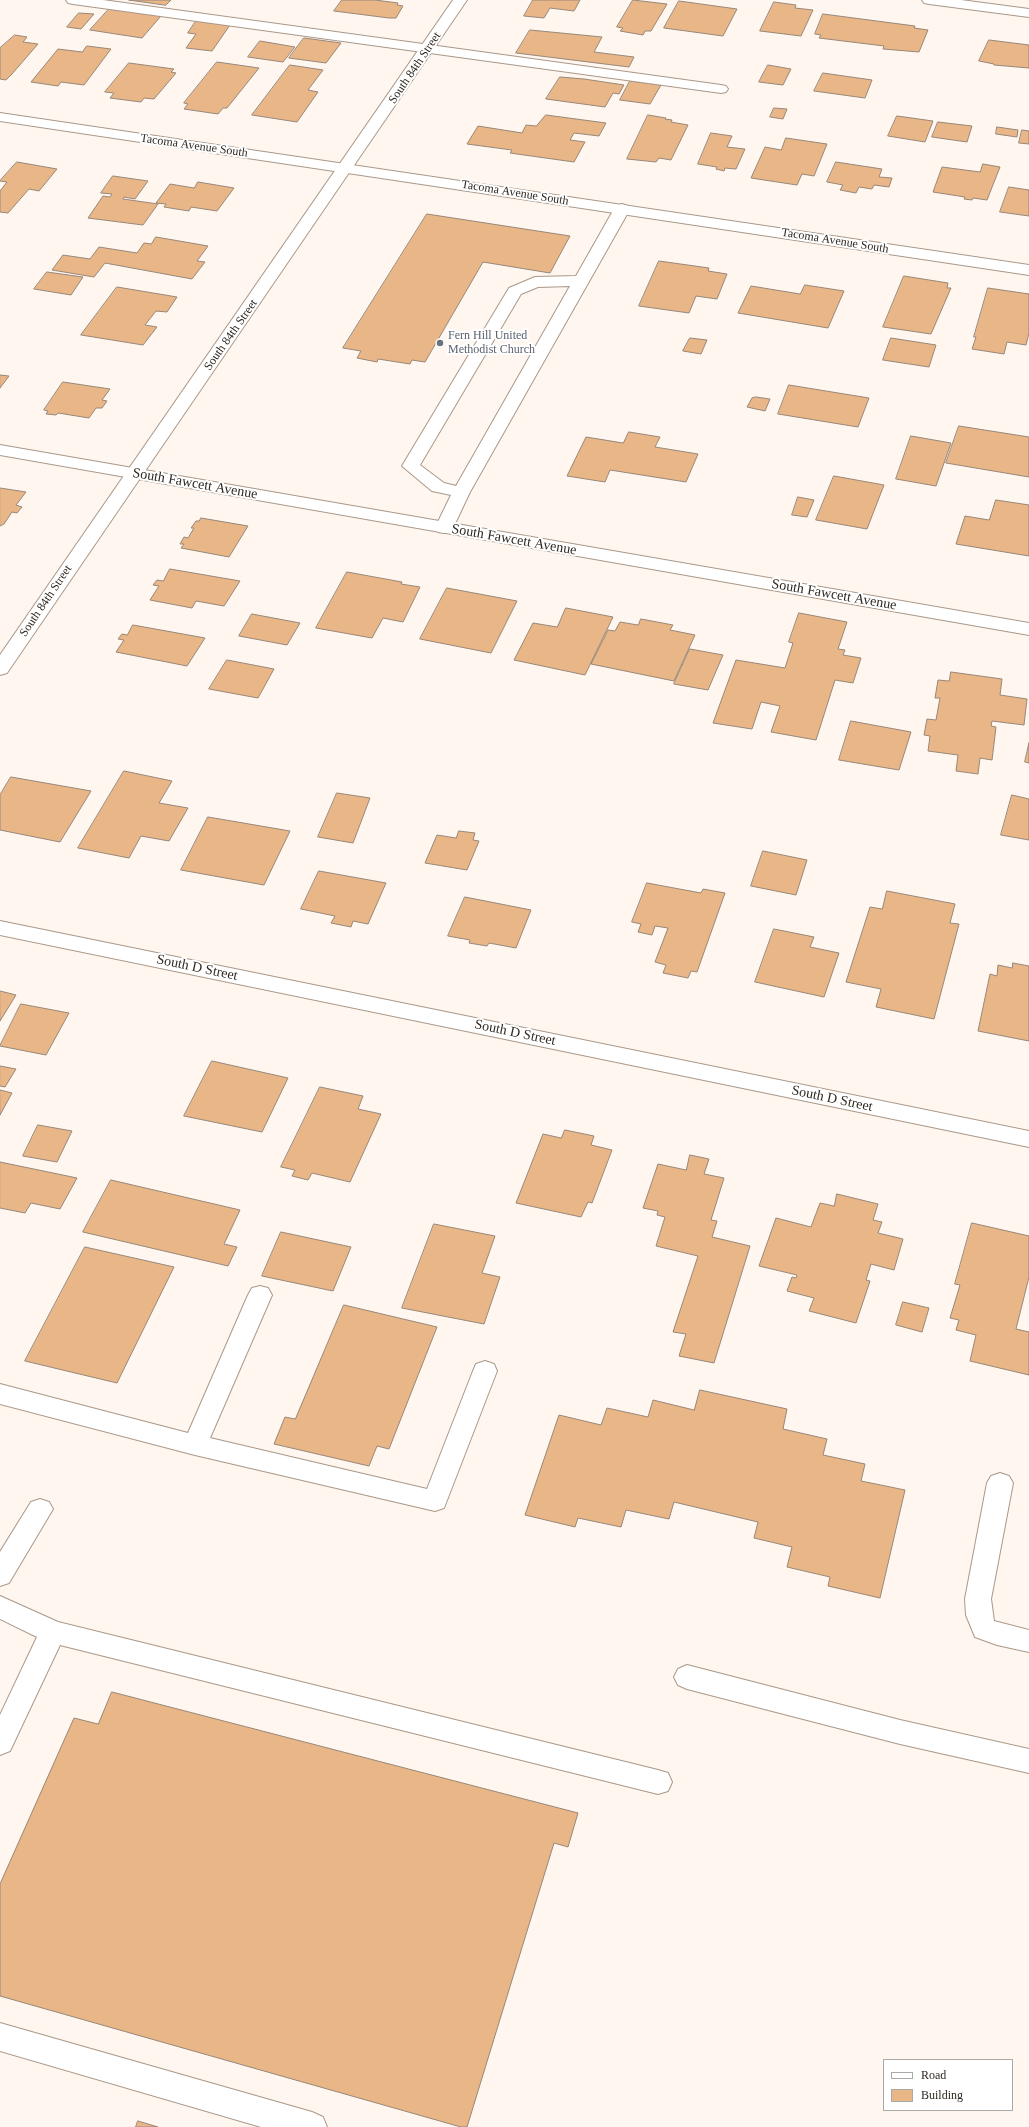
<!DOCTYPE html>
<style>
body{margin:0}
#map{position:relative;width:1029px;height:2127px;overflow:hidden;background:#fef6ef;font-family:Georgia,serif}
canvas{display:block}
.legend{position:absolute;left:883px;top:2059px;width:130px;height:52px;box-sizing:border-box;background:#fff;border:1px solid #aba9a6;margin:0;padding:5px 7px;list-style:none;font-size:12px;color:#2e2721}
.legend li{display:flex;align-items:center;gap:8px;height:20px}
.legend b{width:20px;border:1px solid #aba9a6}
</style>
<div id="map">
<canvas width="1029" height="2127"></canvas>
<ul class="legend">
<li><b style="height:5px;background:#fff"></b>Road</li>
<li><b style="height:11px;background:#e9b688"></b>Building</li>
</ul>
</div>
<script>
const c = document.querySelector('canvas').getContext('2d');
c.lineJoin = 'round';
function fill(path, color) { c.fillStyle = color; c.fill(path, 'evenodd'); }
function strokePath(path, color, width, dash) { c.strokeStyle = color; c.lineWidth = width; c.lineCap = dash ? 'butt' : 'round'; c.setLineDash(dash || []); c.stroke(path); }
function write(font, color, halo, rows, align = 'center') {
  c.font = font + ' Georgia,serif'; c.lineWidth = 4; c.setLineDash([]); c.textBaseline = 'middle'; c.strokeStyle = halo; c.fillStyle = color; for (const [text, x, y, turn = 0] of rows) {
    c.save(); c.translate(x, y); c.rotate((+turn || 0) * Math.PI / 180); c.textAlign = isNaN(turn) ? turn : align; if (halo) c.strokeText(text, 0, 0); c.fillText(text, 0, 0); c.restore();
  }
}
const building = new Path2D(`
 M 129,0 L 171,0 L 166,5 Z
 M 342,0 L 375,0 L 398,3 L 397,5 L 403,6 L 396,18 L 389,18 L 334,11 Z
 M 533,0 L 580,0 L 574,11 L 550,8 L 544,18 L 524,16 Z
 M 633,0 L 667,4 L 651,31 L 645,31 L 643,35 L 620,31 L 623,28 L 617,27 Z
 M 679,1 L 737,9 L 723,36 L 664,28 Z
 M 774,2 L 796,5 L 795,8 L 813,10 L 801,36 L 760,31 Z
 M 109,9 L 161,16 L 142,38 L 90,30 Z
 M 79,13 L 94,14 L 81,29 L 67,27 Z
 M 823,14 L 915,26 L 914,28 L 928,30 L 919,52 L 883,49 L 884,46 L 819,38 L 821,35 L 815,34 Z
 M 196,21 L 230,25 L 212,51 L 186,48 L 196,34 L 188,33 Z
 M 530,30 L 602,37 L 594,52 L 634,57 L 629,67 L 516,53 Z
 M 15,35 L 27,37 L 23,42 L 38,44 L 12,74 L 6,80 L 0,79 L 0,48 Z
 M 304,38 L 341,43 L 326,63 L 289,58 Z
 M 989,40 L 1029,45 L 1029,68 L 994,65 L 994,64 L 979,61 Z
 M 260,41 L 295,47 L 283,62 L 248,57 Z
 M 87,46 L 111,49 L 84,85 L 61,82 L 58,86 L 31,82 L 58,49 L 82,52 Z
 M 217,62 L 259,68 L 227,108 L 223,108 L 218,114 L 184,109 L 188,104 L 184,103 Z
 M 129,63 L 174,69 L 171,72 L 176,73 L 154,99 L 144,98 L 141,102 L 110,98 L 114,93 L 105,92 Z
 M 290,65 L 323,70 L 308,90 L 318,92 L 297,122 L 252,115 Z
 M 768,65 L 791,69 L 783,85 L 759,82 Z
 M 823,73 L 872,80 L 865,98 L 814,91 Z
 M 560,77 L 584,79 L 624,85 L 619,94 L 613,93 L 605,107 L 546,99 Z
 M 630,81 L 661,85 L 650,104 L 620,100 Z
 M 774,108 L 787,109 L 783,119 L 770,117 Z
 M 546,115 L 606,123 L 599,136 L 574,133 L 570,140 L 585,142 L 574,162 L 510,153 L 512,150 L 467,144 L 478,126 L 522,133 L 526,125 L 536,126 Z
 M 648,115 L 666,118 L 665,119 L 672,120 L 671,122 L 688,125 L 671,160 L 659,158 L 656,162 L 627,159 Z
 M 897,116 L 933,121 L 925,142 L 888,136 Z
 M 938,122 L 972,126 L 967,142 L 932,137 Z
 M 997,127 L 1018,130 L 1017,137 L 996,134 Z
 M 1022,130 L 1029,131 L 1029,144 L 1019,143 Z
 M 711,133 L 732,136 L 727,147 L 745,149 L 736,169 L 725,168 L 724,171 L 716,169 L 717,167 L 698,164 Z
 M 786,138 L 827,144 L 814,176 L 802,174 L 797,185 L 751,178 L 765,147 L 781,150 Z
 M 17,162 L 57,169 L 39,191 L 29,189 L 8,213 L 0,212 L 0,191 L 7,182 L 0,181 Z
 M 836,162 L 882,169 L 879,177 L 892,178 L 889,187 L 874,185 L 872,189 L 859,187 L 856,193 L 840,190 L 843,185 L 827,182 Z
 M 983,164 L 1000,167 L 987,200 L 973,198 L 972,200 L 964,199 L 965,197 L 933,192 L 942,167 L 980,172 Z
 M 113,176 L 148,181 L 135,199 L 124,197 L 123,199 L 158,204 L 143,225 L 88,218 L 103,196 L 110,197 L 112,194 L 101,193 Z
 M 198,182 L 234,188 L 217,211 L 191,207 L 189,211 L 164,207 L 166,204 L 156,203 L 170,184 L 194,188 Z
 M 1009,187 L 1029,190 L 1029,216 L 1000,212 Z
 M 427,214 L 570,236 L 550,273 L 483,262 L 425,362 L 412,360 L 410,364 L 378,359 L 377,362 L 357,358 L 361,351 L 343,348 Z
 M 156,237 L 208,246 L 197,261 L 205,262 L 192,279 L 105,263 L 94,277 L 52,270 L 63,255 L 90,259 L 99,247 L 137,253 L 144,243 L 151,244 Z
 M 659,261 L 709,268 L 708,271 L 727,274 L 717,299 L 696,296 L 689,313 L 639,306 Z
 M 47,272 L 83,277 L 71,295 L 34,289 Z
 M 904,276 L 948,283 L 947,288 L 951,288 L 931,334 L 883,327 Z
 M 805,285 L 844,291 L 828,328 L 738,313 L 751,286 L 800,294 Z
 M 117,287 L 177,297 L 167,312 L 156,311 L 145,325 L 157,327 L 143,345 L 81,335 Z
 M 988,288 L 1029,294 L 1029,333 L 1026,345 L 1007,342 L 1004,354 L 972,349 L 976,337 L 974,337 Z
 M 690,338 L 707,340 L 701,354 L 683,351 Z
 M 891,338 L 936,345 L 929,367 L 883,360 Z
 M 0,375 L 9,376 L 0,388 Z
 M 63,382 L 110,389 L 102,400 L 107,401 L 102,408 L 96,408 L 89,418 L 58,413 L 56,415 L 46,414 L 48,411 L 44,410 Z
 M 789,385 L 869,398 L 858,427 L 778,414 Z
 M 756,397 L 770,399 L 765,411 L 747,407 L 752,398 Z
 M 959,426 L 1029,437 L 1029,477 L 946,463 Z
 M 629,432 L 660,437 L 655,447 L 698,454 L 686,482 L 610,470 L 605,482 L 567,476 L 586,437 L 623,443 Z
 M 911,436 L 951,443 L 936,486 L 896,479 Z
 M 834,476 L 884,485 L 867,529 L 816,520 Z
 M 0,488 L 26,492 L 16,505 L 22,507 L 17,513 L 12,512 L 4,524 L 0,526 Z
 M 798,497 L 814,500 L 807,517 L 792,515 Z
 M 996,500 L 1029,505 L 1029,556 L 956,544 L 965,516 L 989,520 Z
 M 201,518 L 248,526 L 229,557 L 181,548 L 184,544 L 180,544 L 184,537 L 188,538 L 194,528 L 191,528 L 196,521 L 199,521 Z
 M 170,569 L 240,581 L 224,606 L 196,601 L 192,608 L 150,600 L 159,586 L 153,585 L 157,580 L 163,581 Z
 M 347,572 L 402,582 L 401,584 L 420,587 L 403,622 L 383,618 L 372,638 L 316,628 Z
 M 447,588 L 517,601 L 491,653 L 420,639 Z
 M 566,608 L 613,617 L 585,675 L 514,660 L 533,623 L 557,627 Z
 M 799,613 L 847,622 L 838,649 L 845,650 L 843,655 L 861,658 L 853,683 L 835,680 L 816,740 L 771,732 L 780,706 L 761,702 L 752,729 L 713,723 L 736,660 L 785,668 L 793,643 L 789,642 Z
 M 252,614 L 300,623 L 287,645 L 239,636 Z
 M 641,619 L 673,625 L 670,630 L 695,635 L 674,681 L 591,664 L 608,630 L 615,631 L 620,622 L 638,625 Z
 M 133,625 L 205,638 L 187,666 L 116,652 L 124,640 L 118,639 L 122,634 L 127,635 Z
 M 690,649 L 723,655 L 708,690 L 674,684 Z
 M 227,660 L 274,669 L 258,698 L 209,689 Z
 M 951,672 L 1002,679 L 1000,695 L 1027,699 L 1024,725 L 992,721 L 991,726 L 996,727 L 992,760 L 980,758 L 978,774 L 956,771 L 958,755 L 928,751 L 930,736 L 924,735 L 927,719 L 936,720 L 940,698 L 935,698 L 938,680 L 949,681 Z
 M 851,721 L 911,732 L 899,770 L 839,760 Z
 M 1029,743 L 1029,763 L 1025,762 Z
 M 124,771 L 172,781 L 159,803 L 188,808 L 169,841 L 141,836 L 129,858 L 78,848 Z
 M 11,777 L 91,791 L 60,842 L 0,830 L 0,795 Z
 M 337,793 L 370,798 L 353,843 L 318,837 Z
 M 1012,795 L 1029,799 L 1029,840 L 1001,835 Z
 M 208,817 L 290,831 L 264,885 L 181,870 Z
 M 459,831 L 475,833 L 473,840 L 479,841 L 467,870 L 425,863 L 437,835 L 456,838 Z
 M 763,851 L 807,860 L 796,895 L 751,886 Z
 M 319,871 L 386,883 L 368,924 L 353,921 L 351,927 L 331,923 L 335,916 L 301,909 Z
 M 647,883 L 701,893 L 703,889 L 725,893 L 697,972 L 691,971 L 688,978 L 663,973 L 666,965 L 655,962 L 668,928 L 655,926 L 652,935 L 638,932 L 641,924 L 632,922 Z
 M 887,891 L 955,904 L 950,923 L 959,924 L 934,1019 L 876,1007 L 881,989 L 846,982 L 870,907 L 882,909 Z
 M 465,897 L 531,910 L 516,948 L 489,943 L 487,946 L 469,943 L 470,940 L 448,936 Z
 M 774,929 L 814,937 L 810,947 L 839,953 L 824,997 L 755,982 Z
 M 1013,963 L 1029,966 L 1029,1041 L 978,1031 L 990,974 L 997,976 L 998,965 L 1012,968 Z
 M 0,991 L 16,995 L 0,1021 Z
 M 21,1004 L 69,1013 L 46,1055 L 0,1046 Z
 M 212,1061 L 288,1078 L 262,1132 L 184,1116 Z
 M 0,1066 L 16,1069 L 5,1087 L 0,1086 Z
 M 320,1087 L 363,1096 L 358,1109 L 381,1114 L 350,1182 L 312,1173 L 308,1180 L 292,1176 L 295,1170 L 281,1167 Z
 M 0,1090 L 12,1093 L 0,1115 Z
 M 38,1125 L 72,1131 L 57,1162 L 23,1156 Z
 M 565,1130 L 594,1136 L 591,1145 L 612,1150 L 592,1203 L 588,1202 L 581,1217 L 516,1203 L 543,1134 L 561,1138 Z
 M 690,1155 L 709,1159 L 704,1174 L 724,1178 L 711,1220 L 717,1221 L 712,1237 L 750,1246 L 714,1363 L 679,1356 L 686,1334 L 673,1332 L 698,1256 L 656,1246 L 665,1217 L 657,1215 L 658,1211 L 643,1208 L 658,1164 L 686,1170 Z
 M 0,1162 L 77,1178 L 60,1209 L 31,1203 L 25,1213 L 0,1208 Z
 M 111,1180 L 240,1210 L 224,1244 L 237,1247 L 228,1266 L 83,1232 Z
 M 837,1194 L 878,1204 L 873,1220 L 882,1222 L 878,1233 L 903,1239 L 894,1270 L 871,1264 L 866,1280 L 870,1281 L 856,1323 L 809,1311 L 814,1298 L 787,1291 L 792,1277 L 796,1278 L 797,1275 L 759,1266 L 776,1218 L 811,1227 L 820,1203 L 834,1206 Z
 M 972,1223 L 1029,1236 L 1029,1277 L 1016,1329 L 1029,1332 L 1029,1375 L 970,1361 L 976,1335 L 956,1330 L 959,1320 L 950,1318 L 960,1285 L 955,1284 Z
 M 434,1224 L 495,1236 L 482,1273 L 500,1277 L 484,1324 L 402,1308 Z
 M 281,1232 L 351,1247 L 333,1291 L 262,1276 Z
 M 85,1247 L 174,1267 L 117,1383 L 25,1361 Z
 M 903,1302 L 929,1308 L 922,1332 L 896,1325 Z
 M 344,1305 L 437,1327 L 389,1449 L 377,1446 L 369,1466 L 274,1444 L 285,1417 L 295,1419 Z
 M 700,1390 L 787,1409 L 783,1429 L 827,1439 L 823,1455 L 865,1464 L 861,1481 L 905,1490 L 880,1598 L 828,1586 L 830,1577 L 787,1567 L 792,1547 L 754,1538 L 758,1522 L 674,1502 L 669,1519 L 626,1510 L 621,1527 L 578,1518 L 575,1527 L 525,1515 L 559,1415 L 601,1425 L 607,1408 L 648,1417 L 653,1400 L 694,1410 Z
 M 112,1692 L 578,1813 L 568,1847 L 554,1843 L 467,2127 L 461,2127 L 0,1996 L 0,1884 L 74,1718 L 98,1724 Z
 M 138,2121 L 158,2127 L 136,2127 Z`);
fill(building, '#e9b688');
strokePath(building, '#988778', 1);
const service = new Path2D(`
 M 66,0 L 103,0 L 721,85 L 726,86 L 728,89 L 726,92 L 721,93 L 73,4 L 68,3 Z
 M 622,204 L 628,206 L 630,209 L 470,492 L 453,528 L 450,532 L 444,533 L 438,532 L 435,528 L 451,495 L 432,491 L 402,466 L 509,288 L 535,277 L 576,276 L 614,209 L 616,206 ZM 570,286 L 456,486 L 444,483 L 420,465 L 521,294 L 538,287 Z
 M 260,1286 L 268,1288 L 272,1295 L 210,1438 L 427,1489 L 473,1371 L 476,1364 L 485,1361 L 494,1364 L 497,1371 L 444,1508 L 435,1511 L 195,1455 L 0,1404 L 0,1384 L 188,1433 L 248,1295 L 252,1288 Z
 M 1000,1473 L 1009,1476 L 1013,1483 L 991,1599 L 994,1621 L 1029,1630 L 1029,1652 L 997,1645 L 975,1637 L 966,1615 L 965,1599 L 987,1483 L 991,1476 Z
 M 40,1499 L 49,1502 L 53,1509 L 9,1583 L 0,1586 L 0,1552 L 31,1502 Z
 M 0,1596 L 58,1622 L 658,1770 L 668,1773 L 672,1782 L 668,1791 L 658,1794 L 60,1645 L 10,1751 L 0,1755 L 0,1715 L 37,1637 L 0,1619 Z
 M 687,1665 L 900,1720 L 1029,1749 L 1029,1773 L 900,1744 L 687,1689 L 678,1685 L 674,1677 L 678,1669 Z
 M 0,2023 L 312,2112 L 323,2117 L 327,2127 L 261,2127 L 0,2051 Z`);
const minor = new Path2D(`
 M 922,0 L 961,0 L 1029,9 L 1029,17 L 929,4 L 924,3 Z
 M 0,113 L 1029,265 L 1029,275 L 0,121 Z
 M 0,445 L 1029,623 L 1029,635 L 0,455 Z
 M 0,921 L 1029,1131 L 1029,1147 L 0,935 Z`);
const secondary = new Path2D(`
 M 453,0 L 467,0 L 7,673 L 0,675 L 0,655 Z`);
strokePath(service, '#aa9889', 2);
strokePath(minor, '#aa9889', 2);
strokePath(secondary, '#aa9889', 2);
fill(service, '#fff');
fill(minor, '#fff');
fill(secondary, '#fff');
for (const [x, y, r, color] of [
 [440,343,4,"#6b7280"]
]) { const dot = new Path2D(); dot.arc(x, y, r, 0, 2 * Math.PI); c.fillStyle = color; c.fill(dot); strokePath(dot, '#fff', 1.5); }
write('12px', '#2e2721', '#fff', [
 ["South 84th Street",415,68,-56],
 ["Tacoma Avenue South",194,146,8],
 ["Tacoma Avenue South",515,193,9],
 ["Tacoma Avenue South",835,241,9],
 ["South 84th Street",231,335,-55],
 ["South 84th Street",46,601,-56]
]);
write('12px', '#5b616d', '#fff', [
 ["Fern Hill United",448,336],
 ["Methodist Church",448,350]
], 'left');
write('14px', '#2e2721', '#fff', [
 ["South Fawcett Avenue",195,484,10],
 ["South Fawcett Avenue",514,540,10],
 ["South Fawcett Avenue",834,595,10],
 ["South D Street",197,968,12],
 ["South D Street",515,1033,12],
 ["South D Street",832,1099,12]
]);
</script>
